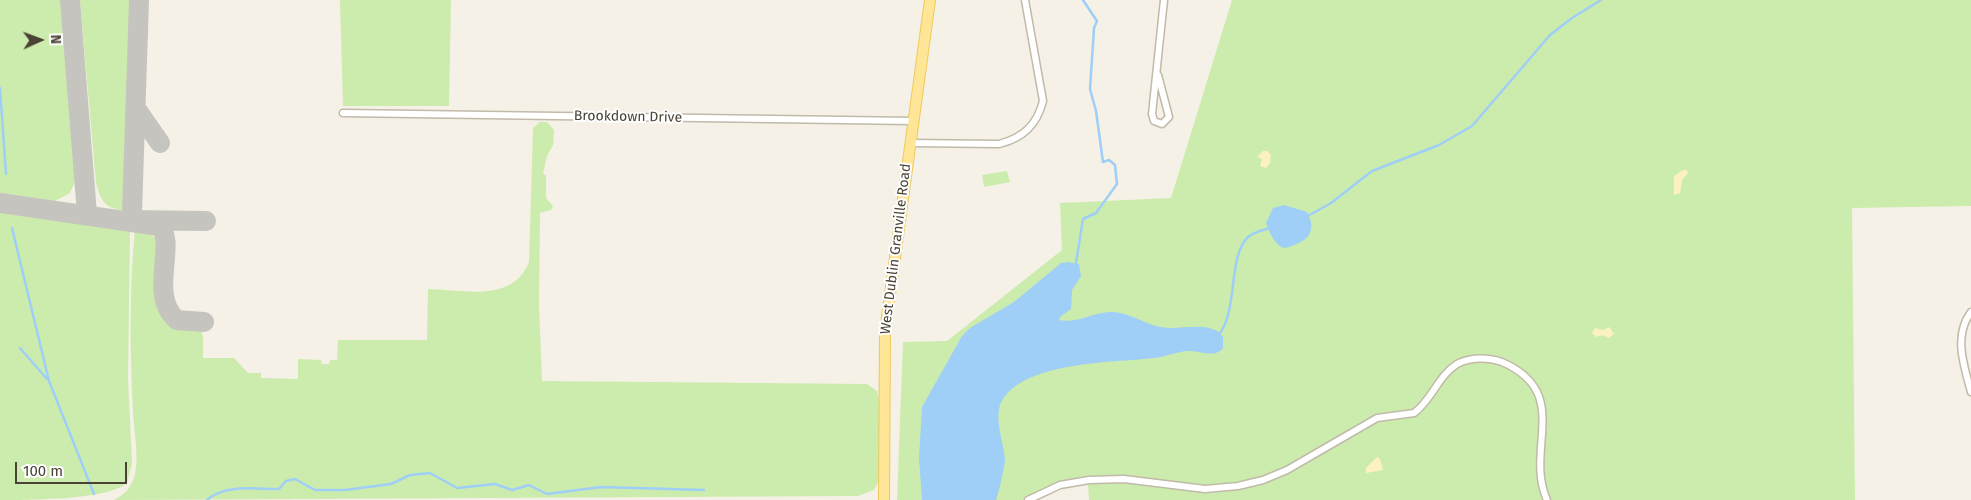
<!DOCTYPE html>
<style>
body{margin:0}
#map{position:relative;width:1971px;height:500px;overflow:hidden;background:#f5f1e7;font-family:"Fira Sans",sans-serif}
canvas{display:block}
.north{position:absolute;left:15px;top:15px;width:50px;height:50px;-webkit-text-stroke:4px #fff;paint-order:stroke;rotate:88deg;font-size:14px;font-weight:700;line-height:20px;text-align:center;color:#494235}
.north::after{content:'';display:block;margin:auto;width:18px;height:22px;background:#494235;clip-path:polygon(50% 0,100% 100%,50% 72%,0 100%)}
.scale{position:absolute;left:15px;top:462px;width:112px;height:22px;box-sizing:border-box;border:2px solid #494235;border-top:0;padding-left:6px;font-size:15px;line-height:18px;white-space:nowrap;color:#494235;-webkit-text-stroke:4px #fff;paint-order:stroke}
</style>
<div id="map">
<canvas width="1971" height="500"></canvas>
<div class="north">N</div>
<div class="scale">100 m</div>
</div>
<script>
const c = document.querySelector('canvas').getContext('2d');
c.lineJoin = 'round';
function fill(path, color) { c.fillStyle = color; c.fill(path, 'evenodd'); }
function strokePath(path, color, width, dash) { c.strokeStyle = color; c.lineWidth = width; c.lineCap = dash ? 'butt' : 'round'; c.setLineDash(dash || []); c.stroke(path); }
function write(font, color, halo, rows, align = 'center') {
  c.font = font + ' "Fira Sans",sans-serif'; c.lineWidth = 4; c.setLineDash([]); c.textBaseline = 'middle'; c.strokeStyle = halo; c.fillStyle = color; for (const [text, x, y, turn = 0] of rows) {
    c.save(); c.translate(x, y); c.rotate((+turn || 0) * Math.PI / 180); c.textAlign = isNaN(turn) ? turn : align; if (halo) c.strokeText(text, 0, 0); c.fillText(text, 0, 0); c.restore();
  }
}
fill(new Path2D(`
 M 0,0 L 61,0 L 76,179 L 70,193 L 55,201 L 0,194 Z
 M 80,0 L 138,0 L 132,202 L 127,211 C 105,208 102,204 96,183 Z
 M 340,0 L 451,0 L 449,106 L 343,106 Z
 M 1232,0 L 1971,0 L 1971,206 L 1852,208 L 1855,500 L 1089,500 L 1088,484 L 1063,488 L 1036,500 L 897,500 L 903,342 L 947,341 L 1062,250 L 1060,203 L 1171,198 Z
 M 540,122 L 547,122 L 554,130 L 553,145 L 547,156 L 543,174 L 546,175 L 546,198 L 553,206 L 551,210 L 540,213 L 539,305 L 542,381 L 867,384 L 877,391 L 880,403 L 879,480 L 874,490 L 858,496 L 114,500 C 125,494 132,487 135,474 C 139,454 134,433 133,413 C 130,352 129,289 135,229 L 148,232 L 156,239 C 160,263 147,311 171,324 C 180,330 191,327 201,331 L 203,336 L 203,358 L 234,358 L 248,373 L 261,373 L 261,378 L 298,379 L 298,359 L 321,360 L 322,364 L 329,364 L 330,360 L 337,360 L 338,340 L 427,340 L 428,289 C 464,290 513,303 529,262 L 533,128 Z
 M 1007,171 L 1010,182 L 984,187 L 982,175 Z
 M 0,211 L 128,228 L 130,231 L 128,378 L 132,463 L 127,483 C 108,500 28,500 0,500 Z`), '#ccecad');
fill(new Path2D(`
 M 1263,151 L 1267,151 L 1271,155 L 1270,163 L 1266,168 L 1260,166 L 1262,159 L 1257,157 Z
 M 1683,170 L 1687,170 L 1688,173 L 1682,180 L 1680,193 L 1674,195 L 1674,176 Z
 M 1609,327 L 1614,334 L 1609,338 L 1602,335 L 1596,337 L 1592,333 L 1595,328 L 1603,330 Z
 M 1377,457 L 1380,459 L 1383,470 L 1366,473 L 1366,468 Z`), '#fcf2c0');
fill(new Path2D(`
 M 1284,205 L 1307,212 C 1317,230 1309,241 1291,246 C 1287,248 1283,249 1280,246 C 1273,241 1269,231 1266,223 L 1273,208 Z
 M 1068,262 L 1079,264 L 1081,276 L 1072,290 L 1071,309 L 1060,317 L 1059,320 C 1078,324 1094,311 1113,312 C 1132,313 1148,327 1168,328 C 1185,329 1212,321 1223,337 L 1223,348 C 1215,359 1199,350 1187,351 C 1176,352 1165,357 1154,358 C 1111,363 1029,361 1003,399 C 992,415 1004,442 1005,460 C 1005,465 998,496 996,500 L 922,500 L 919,458 L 922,407 L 962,336 L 970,328 L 1014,302 L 1061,263 Z`), '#9fcef6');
strokePath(new Path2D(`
 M 0,88 L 6,174
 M 1306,217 L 1331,203 L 1372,171 L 1439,145 L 1472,126 L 1550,35 L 1572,18 L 1601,0
 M 12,228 L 49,381 L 94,494
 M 1076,263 L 1083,219 L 1096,213 L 1117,184 L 1115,165 L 1109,160 L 1103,162 L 1096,111 L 1090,89 L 1094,28 L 1097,21 L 1083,0
 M 1220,333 C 1238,308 1228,256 1248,237 C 1254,232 1262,230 1270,228
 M 20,348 L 47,379
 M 207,500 C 224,484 256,489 279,489 L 286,481 L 295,479 L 315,490 L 345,490 L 391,484 L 410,475 L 430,473 L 457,488 L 495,484 L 512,490 L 529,485 L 547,494 L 601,487 L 704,490`), '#9fcef6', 2.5);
strokePath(new Path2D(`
 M 70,0 L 87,214
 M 139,0 L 132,213 L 130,220 L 206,221
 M 137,110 L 160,143
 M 0,203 L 159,226 C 178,243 147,295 177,320 L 204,322`), '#c6c4bf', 20);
const street = new Path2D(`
 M 1158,75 L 1169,117 L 1162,124 L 1154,121 L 1152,114 L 1164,0
 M 343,113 L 913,121
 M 910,143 L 999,144 C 1023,138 1037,125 1043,101 L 1025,0
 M 1971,312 C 1953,336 1964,366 1971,392
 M 1028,500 L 1060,485 L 1089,480 L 1124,479 L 1205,489 L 1238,486 L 1263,480 L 1287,470 L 1377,418 L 1414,413 C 1432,400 1438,376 1457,364 C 1470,357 1488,357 1502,362 C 1573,393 1524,449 1547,500`);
const primary = new Path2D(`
 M 884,500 L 885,331 L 930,0`);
strokePath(street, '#c1baa9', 9);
strokePath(primary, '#edc95d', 12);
strokePath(street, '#fff', 6);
strokePath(primary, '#ffe696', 10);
write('14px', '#494235', '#fff', [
 ["Brookdown Drive",628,117,1],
 ["West Dublin Granville Road",896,249,-83]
]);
</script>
